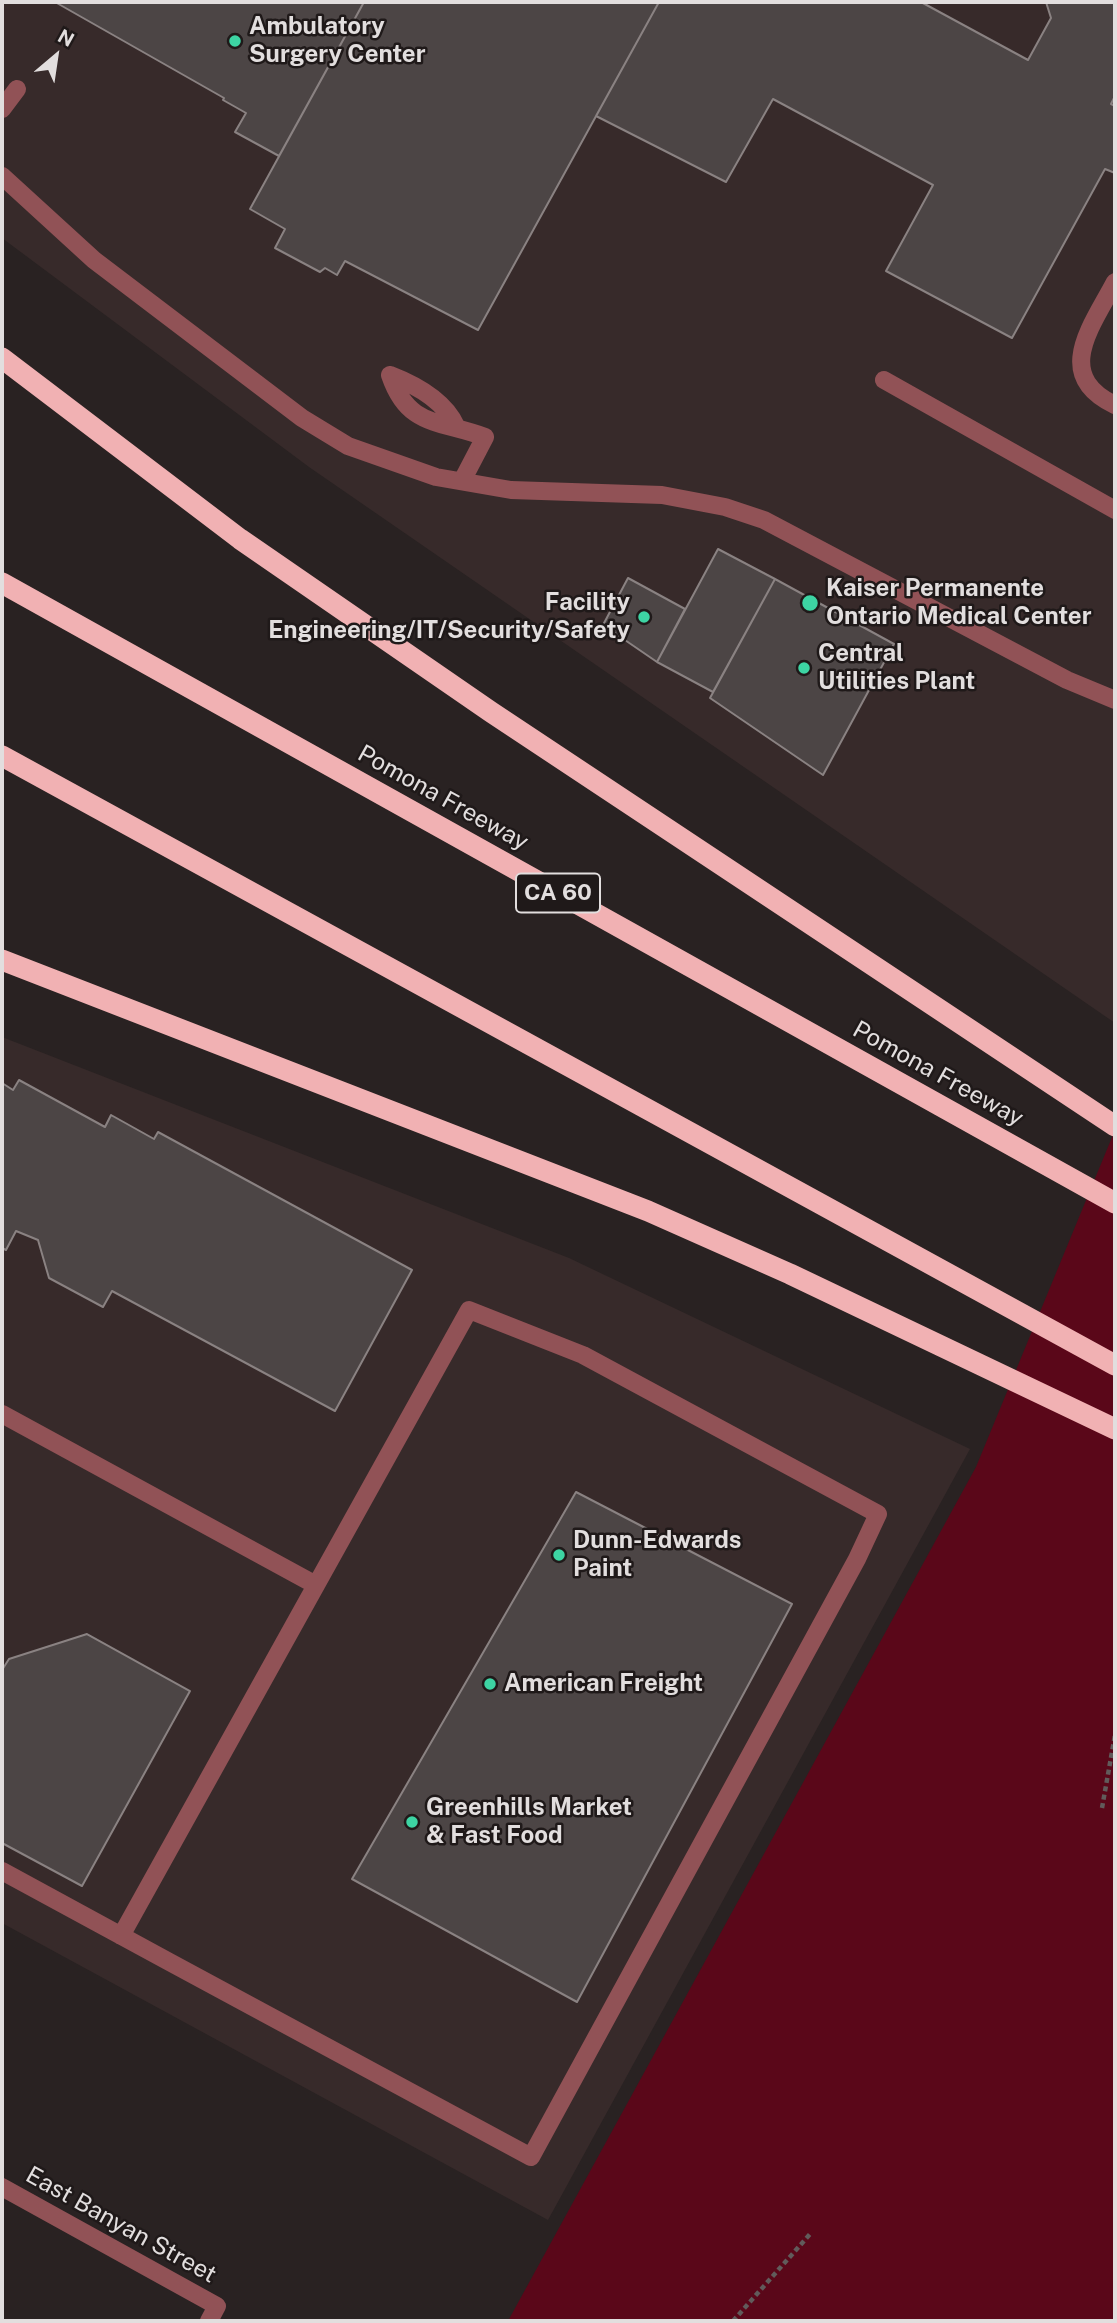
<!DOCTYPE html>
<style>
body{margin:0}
#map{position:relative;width:1117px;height:2323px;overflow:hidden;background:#292222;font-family:"Public Sans",sans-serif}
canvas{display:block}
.frame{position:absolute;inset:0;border:4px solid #e2dede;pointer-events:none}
.north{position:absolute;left:21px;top:21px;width:70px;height:70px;-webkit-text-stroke:5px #1f1919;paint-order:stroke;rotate:29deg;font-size:19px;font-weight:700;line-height:28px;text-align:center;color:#e2dede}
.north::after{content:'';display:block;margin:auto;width:24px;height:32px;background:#e2dede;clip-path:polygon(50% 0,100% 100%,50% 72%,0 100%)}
</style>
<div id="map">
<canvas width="1117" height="2323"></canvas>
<div class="frame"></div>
<div class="north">N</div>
</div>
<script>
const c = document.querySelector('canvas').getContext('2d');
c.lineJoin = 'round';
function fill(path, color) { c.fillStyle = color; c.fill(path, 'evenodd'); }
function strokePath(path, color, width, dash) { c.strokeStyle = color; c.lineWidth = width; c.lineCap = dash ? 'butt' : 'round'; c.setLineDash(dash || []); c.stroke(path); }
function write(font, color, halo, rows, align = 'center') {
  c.font = font + ' "Public Sans",sans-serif'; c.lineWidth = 5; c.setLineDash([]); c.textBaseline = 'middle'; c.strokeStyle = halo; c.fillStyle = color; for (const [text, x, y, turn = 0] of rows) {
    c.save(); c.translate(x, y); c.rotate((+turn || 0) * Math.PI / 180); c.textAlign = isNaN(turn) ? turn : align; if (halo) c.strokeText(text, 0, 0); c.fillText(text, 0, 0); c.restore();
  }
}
fill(new Path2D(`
 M 2,2 L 1115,2 L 1115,1023 L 309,467 L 2,238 Z
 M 2,1037 L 569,1258 L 970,1449 L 548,2220 L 2,1923 Z`), '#372a2a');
fill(new Path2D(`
 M 1115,1130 L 1115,2321 L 508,2321 L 976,1467 Z`), '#5a0719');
const building = new Path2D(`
 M 55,2 L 364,2 L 279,156 L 235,132 L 246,113 L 223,100 L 224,98 Z
 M 364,2 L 659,2 L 478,330 L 345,261 L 337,275 L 325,268 L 320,272 L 275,248 L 285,229 L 250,209 Z
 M 659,2 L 921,2 L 1028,60 L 1051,18 L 1046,2 L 1115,2 L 1115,96 L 1111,104 L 1115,106 L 1115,173 L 1105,169 L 1012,338 L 886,271 L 933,185 L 773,99 L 726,182 L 596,116 Z
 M 718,549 L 775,579 L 713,692 L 657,662 Z
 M 628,578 L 685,609 L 657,662 L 603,625 Z
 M 775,579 L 894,644 L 823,775 L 710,698 Z
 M 19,1080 L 105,1127 L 111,1115 L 154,1139 L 158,1132 L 412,1270 L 335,1411 L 112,1291 L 103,1307 L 49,1278 L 38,1240 L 16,1231 L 6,1250 L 2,1248 L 2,1083 L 13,1090 Z
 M 576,1492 L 792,1604 L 577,2002 L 352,1879 Z
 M 87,1634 L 190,1691 L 82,1886 L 2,1843 L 2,1670 L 9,1659 Z`);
fill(building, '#4c4545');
strokePath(building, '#8a8282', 2);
strokePath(new Path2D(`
 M 1102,1808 L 1115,1735
 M 733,2321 L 811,2233`), '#615b5b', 4.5, [5, 3.5]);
strokePath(new Path2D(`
 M 2,109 L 17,89
 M 2,176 L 94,260 L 302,418 L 348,446 L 436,477 L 511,490 L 662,495 L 725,507 L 764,520 L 1067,680 L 1115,700
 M 1115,282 C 1092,326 1052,375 1115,405
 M 390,375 C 408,428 440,420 485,437 L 462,481
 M 390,375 C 416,385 444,400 456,426
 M 884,380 L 1115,510
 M 2,1414 L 314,1584
 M 2,1871 C 178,1967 355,2062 531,2157 L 857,1559 L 878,1514 L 583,1355 L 469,1310 L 121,1936
 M 2,2187 L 217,2306 L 209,2321`), '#915256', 18);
strokePath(new Path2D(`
 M 2,358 L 240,539 L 491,712 L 1115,1126
 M 2,583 L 1115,1203
 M 2,756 L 1115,1365
 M 2,960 L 648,1211 L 790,1274 L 1115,1429`), '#f1b1b3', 21);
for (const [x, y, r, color] of [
 [235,41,7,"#3dd4a3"],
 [810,603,9,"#3dd4a3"],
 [644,617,7,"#3dd4a3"],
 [804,668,7,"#3dd4a3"],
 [559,1555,7,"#3dd4a3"],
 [490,1684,7,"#3dd4a3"],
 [412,1822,7,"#3dd4a3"]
]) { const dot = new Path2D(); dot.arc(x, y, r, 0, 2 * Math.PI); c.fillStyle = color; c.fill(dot); strokePath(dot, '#1f1919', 2.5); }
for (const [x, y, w] of [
 [558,893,84]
]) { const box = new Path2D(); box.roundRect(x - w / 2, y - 19.5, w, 39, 5); c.fillStyle = '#1f1919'; c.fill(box); strokePath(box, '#e2dede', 2); }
write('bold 23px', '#e2dede', null, [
 ["CA 60",558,893]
]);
write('bold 24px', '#e2dede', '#1f1919', [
 ["Ambulatory",249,27],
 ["Surgery Center",249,55],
 ["Kaiser Permanente",826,589],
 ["Ontario Medical Center",826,617],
 ["Facility",630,603,"right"],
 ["Engineering/IT/Security/Safety",630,631,"right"],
 ["Central",818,654],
 ["Utilities Plant",818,682],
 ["Dunn-Edwards",573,1541],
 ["Paint",573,1569],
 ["American Freight",504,1684],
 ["Greenhills Market",426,1808],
 ["& Fast Food",426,1836]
], 'left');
write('24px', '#e2dede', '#1f1919', [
 ["Pomona Freeway",443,798,29],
 ["Pomona Freeway",938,1074,29],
 ["East Banyan Street",121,2225,29]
]);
</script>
